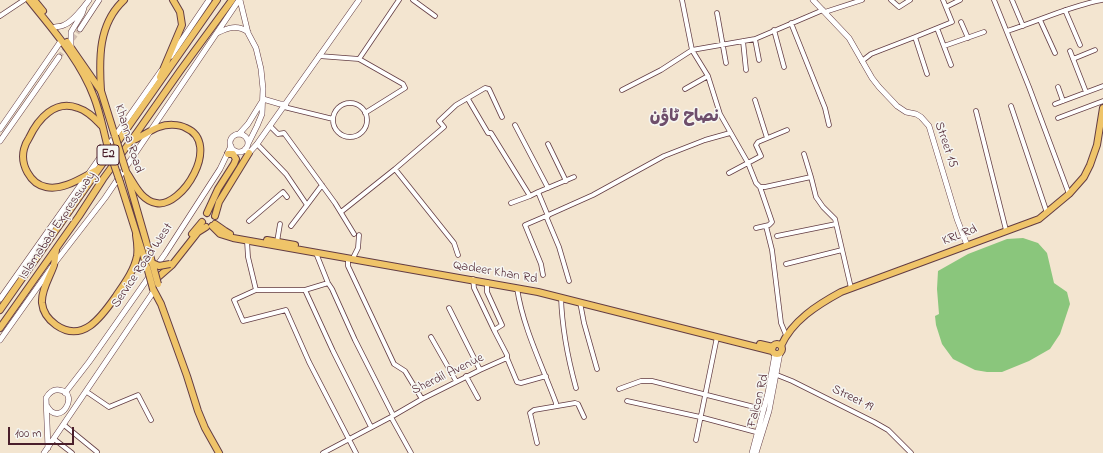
<!DOCTYPE html>
<meta charset="utf-8">
<style>
body{margin:0}
#map{position:relative;width:1103px;height:453px;overflow:hidden;background:#f3e5d0;font-family:"Indie Flower",sans-serif}
canvas{display:block}
.scale{position:absolute;left:8px;top:427px;width:66px;height:18px;box-sizing:border-box;border:2px solid #4a1f2b;border-top:0;padding-left:5px;font-size:12px;line-height:14px;white-space:nowrap;color:#4a1f2b;-webkit-text-stroke:3px #f6f6f2;paint-order:stroke}
</style>
<div id="map">
<canvas width="1103" height="453"></canvas>
<div class="scale">100 m</div>
</div>
<script>
const c = document.querySelector('canvas').getContext('2d');
c.lineJoin = 'round';
function fill(path, color) { c.fillStyle = color; c.fill(path, 'evenodd'); }
function strokePath(path, color, width, dash) { c.strokeStyle = color; c.lineWidth = width; c.lineCap = dash ? 'butt' : 'round'; c.setLineDash(dash || []); c.stroke(path); }
function write(font, color, halo, rows, align = 'center') {
  c.font = font + ' "Indie Flower","Playpen Sans Arabic",sans-serif'; c.lineWidth = 3; c.setLineDash([]); c.textBaseline = 'middle'; c.strokeStyle = halo; c.fillStyle = color; for (const [text, x, y, turn = 0] of rows) {
    c.save(); c.translate(x, y); c.rotate((+turn || 0) * Math.PI / 180); c.textAlign = isNaN(turn) ? turn : align; if (halo) c.strokeText(text, 0, 0); c.fillText(text, 0, 0); c.restore();
  }
}
fill(new Path2D(`
 M 1023,238 L 1038,243 L 1047,253 L 1054,283 L 1067,292 L 1070,304 L 1060,334 L 1050,349 L 1029,361 L 1002,372 L 987,372 L 975,370 L 953,359 L 942,344 L 936,325 L 935,316 L 939,314 L 937,289 L 938,271 L 968,254 L 1007,239 Z`), '#8ac67c');
strokePath(new Path2D(`
 M 59,57 L 80,29`), '#d1bdaf', 5, [5, 2.5]);
const minor = new Path2D(`
 M 413,0 L 435,16
 M 891,0 L 899,7 L 910,0
 M 994,0 L 1029,87 L 1069,194
 M 1012,0 L 1023,26
 M 946,7 L 960,0
 M 1065,10 L 1080,45
 M 825,12 L 862,0
 M 717,13 L 726,63
 M 0,16 L 24,0
 M 1040,20 L 1055,53
 M 961,22 L 968,38
 M 791,23 L 825,108 L 829,125
 M 937,28 L 951,65
 M 774,30 L 784,67
 M 1007,31 C 1039,21 1069,6 1102,0
 M 915,37 L 952,22 L 943,0
 M 755,39 L 759,60
 M 743,41 L 746,70
 M 944,46 L 984,32
 M 1070,51 L 1086,92
 M 319,56 L 359,59 L 399,0
 M 359,59 L 403,84 L 405,88 L 365,113
 M 1073,59 L 1095,50
 M 862,61 L 871,54 L 915,37 L 927,74
 M 1058,87 L 1063,101
 M 685,89 L 708,76
 M 622,90 L 661,70 L 692,50 L 682,0
 M 468,99 L 488,133 L 491,133 L 530,196 L 538,192 L 548,216
 M 755,100 L 767,138
 M333 120a17 17 0 1 1 34 0a17 17 0 1 1-34 0Z
 M 1055,104 L 1103,86
 M 1011,106 L 1047,213
 M 284,107 L 333,119
 M 976,111 L 1006,230
 M 1058,118 L 1103,101
 M 515,125 L 548,188
 M 270,126 L 278,134 L 284,133 L 335,203 L 354,234
 M 257,144 L 286,174 L 307,205 L 291,226
 M 548,144 L 566,181
 M 804,154 L 811,177
 M 395,169 L 454,243 L 458,255
 M 729,173 L 761,156 L 756,145 L 758,142 L 787,130
 M 760,187 L 765,187 L 811,177 L 816,197 L 823,207 L 835,219 L 851,288
 M 538,192 L 574,177
 M 511,203 L 530,196
 M 307,205 L 322,185
 M 341,212 L 395,169 L 444,127 L 439,121 L 456,105 L 485,88 L 489,89 L 502,117
 M 249,221 L 283,192 L 287,197
 M 766,226 L 772,250 L 781,323 L 786,335
 M 756,228 L 769,225 L 772,222 L 760,187 L 756,183 L 748,163 L 720,114 L 708,76 L 692,50 L 755,39 L 823,10
 M 777,236 L 836,224
 M 247,241 L 248,257 L 256,290
 M 277,242 L 280,224
 M 316,253 L 328,283 L 332,289 L 355,340 L 393,415
 M 354,256 L 358,248 L 359,235
 M 348,258 L 348,266 L 394,364 L 405,371 L 422,399
 M 786,264 L 842,250
 M 543,275 L 541,264 L 525,225 L 546,216
 M 473,279 L 474,288 L 494,330
 M 569,281 L 559,247 L 546,216 L 593,195 L 664,156 L 705,140 L 730,133
 M 328,283 L 305,290 L 256,290 L 234,300 L 243,321 L 286,310 L 309,362 L 356,453
 M 517,288 C 523,328 542,365 556,403 L 556,405
 M 305,290 L 333,351 L 371,427
 M 561,297 C 562,328 568,359 576,388
 M 580,302 L 584,323 L 597,369
 M 449,308 L 480,370
 M 431,337 L 456,381
 M 507,358 L 517,382 L 521,383 L 546,376
 M 777,375 L 792,381 L 874,422 L 888,430 L 911,453
 M 466,376 L 478,398
 M 619,389 L 641,381 L 652,381 L 762,409
 M 87,392 L 109,407 L 138,395 L 151,420
 M 627,401 L 700,417 L 756,432
 M 391,417 L 411,453
 M 64,425 L 97,452
 M 54,439 L 72,453
 M 696,440 L 717,337
 M 537,443 L 531,417 L 530,413 L 534,410 L 575,403 L 578,404 L 584,417
 M 323,453 L 391,417 L 422,399 L 480,370 L 507,358 L 507,355 L 494,330 L 502,325 L 487,292 L 487,282`);
const tertiary = new Path2D(`
 M 240,0 L 248,33 L 256,48 L 261,69 L 263,89 L 262,114 L 257,126 L 248,144
 M 813,0 L 849,38 L 872,78 L 879,87 L 897,106 L 906,112 L 916,114 L 921,117 L 929,126 L 957,219 L 967,245
 M 55,27 C 58,26 61,27 64,25 C 72,22 84,7 89,0
 M 80,29 L 99,0
 M 217,33 C 228,28 237,24 248,32
 M 71,47 L 71,32 L 82,14 L 84,8
 M 171,56 L 209,0
 M 263,99 L 280,104 L 286,104
 M 0,129 L 61,41
 M 239,134 L 248,124 L 261,103
 M230 143a9 9 0 1 1 18 0a9 9 0 1 1-18 0Z
 M 0,141 L 59,57
 M 245,149 L 249,153 L 257,144 L 359,0
 M 0,299 L 161,71
 M 0,340 L 54,264 L 105,198 L 239,0
 M 65,393 L 89,362 L 165,254 L 220,169 L 231,146
 M 47,406 C 60,429 81,392 59,390 C 53,389 49,393 46,398 L 48,448
 M 44,453 L 154,291
 M 752,453 L 768,393 L 775,354
 M 756,453 L 769,411 L 780,353`);
const primary = new Path2D(`
 M 29,0 C 53,30 80,60 94,97 C 100,112 103,129 107,144
 M 34,0 L 43,11
 M 67,42 L 101,91 L 115,136
 M 127,175 L 152,262
 M 120,182 L 147,267
 M 207,213 L 218,189 L 234,164 L 236,159 L 233,154 L 228,154
 M 215,216 L 219,202 L 249,153
 M 215,224 L 225,231 L 230,234
 M 212,226 L 220,234 L 233,238 L 538,292 L 772,351
 M 192,234 L 202,222
 M 267,240 L 295,245
 M 156,279 L 172,265 L 198,232 L 206,227
 M 153,289 L 161,304 L 187,376 L 198,411 L 205,428 L 219,453
 M 760,344 L 773,347
 M772 349a5 5 0 1 1 10 0a5 5 0 1 1-10 0Z
 M 781,346 C 792,321 817,305 841,292 L 1039,219 L 1069,194 L 1084,177 L 1090,165 L 1097,145 L 1103,108`);
const trunk = new Path2D(`
 M 160,77 L 182,25 L 180,12 L 173,0
 M 101,91 C 99,59 98,24 124,0
 M 97,170 C 83,177 63,191 46,187 C 30,184 20,164 24,149 C 25,145 27,141 29,138 C 38,119 55,99 78,108 C 88,111 95,119 102,126
 M 127,173 C 135,185 141,200 156,203 C 182,209 222,143 186,128 C 179,124 167,124 159,127 C 150,130 141,137 132,141
 M 56,250 C 55,255 55,260 54,265 C 50,277 41,290 42,303 C 43,313 49,320 56,325 C 83,344 102,316 116,296 C 124,284 134,271 137,256 C 138,249 137,241 136,235
 M 0,310 L 217,0
 M 0,328 L 79,216 L 103,179 L 138,131 L 180,71 L 232,0`);
strokePath(minor, '#633d44', 5.5);
strokePath(tertiary, '#633d44', 6);
strokePath(primary, '#633d44', 8);
strokePath(trunk, '#633d44', 8);
strokePath(minor, '#fff', 4);
strokePath(tertiary, '#fff', 5);
strokePath(primary, '#efc469', 6);
strokePath(trunk, '#efc469', 6);
const primaryBridge = new Path2D(`
 M 115,136 L 126,171
 M 107,144 L 120,182
 M 152,262 L 158,284
 M 152,263 L 159,266 L 170,264
 M 147,267 L 153,289`);
strokePath(primaryBridge, '#633d44', 8, []);
strokePath(primaryBridge, '#efc469', 6);
for (const [x, y, w] of [
 [108,155,22]
]) { const box = new Path2D(); box.roundRect(x - w / 2, y - 10, w, 20, 3); c.fillStyle = '#f6f6f2'; c.fill(box); strokePath(box, '#4a1f2b', 1); }
write('bold 12px', '#4a1f2b', null, [
 ["E2",108,155]
]);
write('13px', '#4a1f2b', '#f6f6f2', [
 ["Khanna Road",128,139,73],
 ["Street 15",945,145,71],
 ["Islamabad Expressway",58,226,-56],
 ["KRL Rd",960,236,-21],
 ["Service Road West",143,266,-56],
 ["Qadeer Khan Rd",495,273,10],
 ["Sherdil Avenue",448,375,-26],
 ["Street 19",852,399,26],
 ["Falcon Rd",759,401,-76]
]);
write('bold 17px', '#6e4e6b', '#f6f6f2', [
 ["نصاح ٹاؤن",685,118]
]);
</script>
